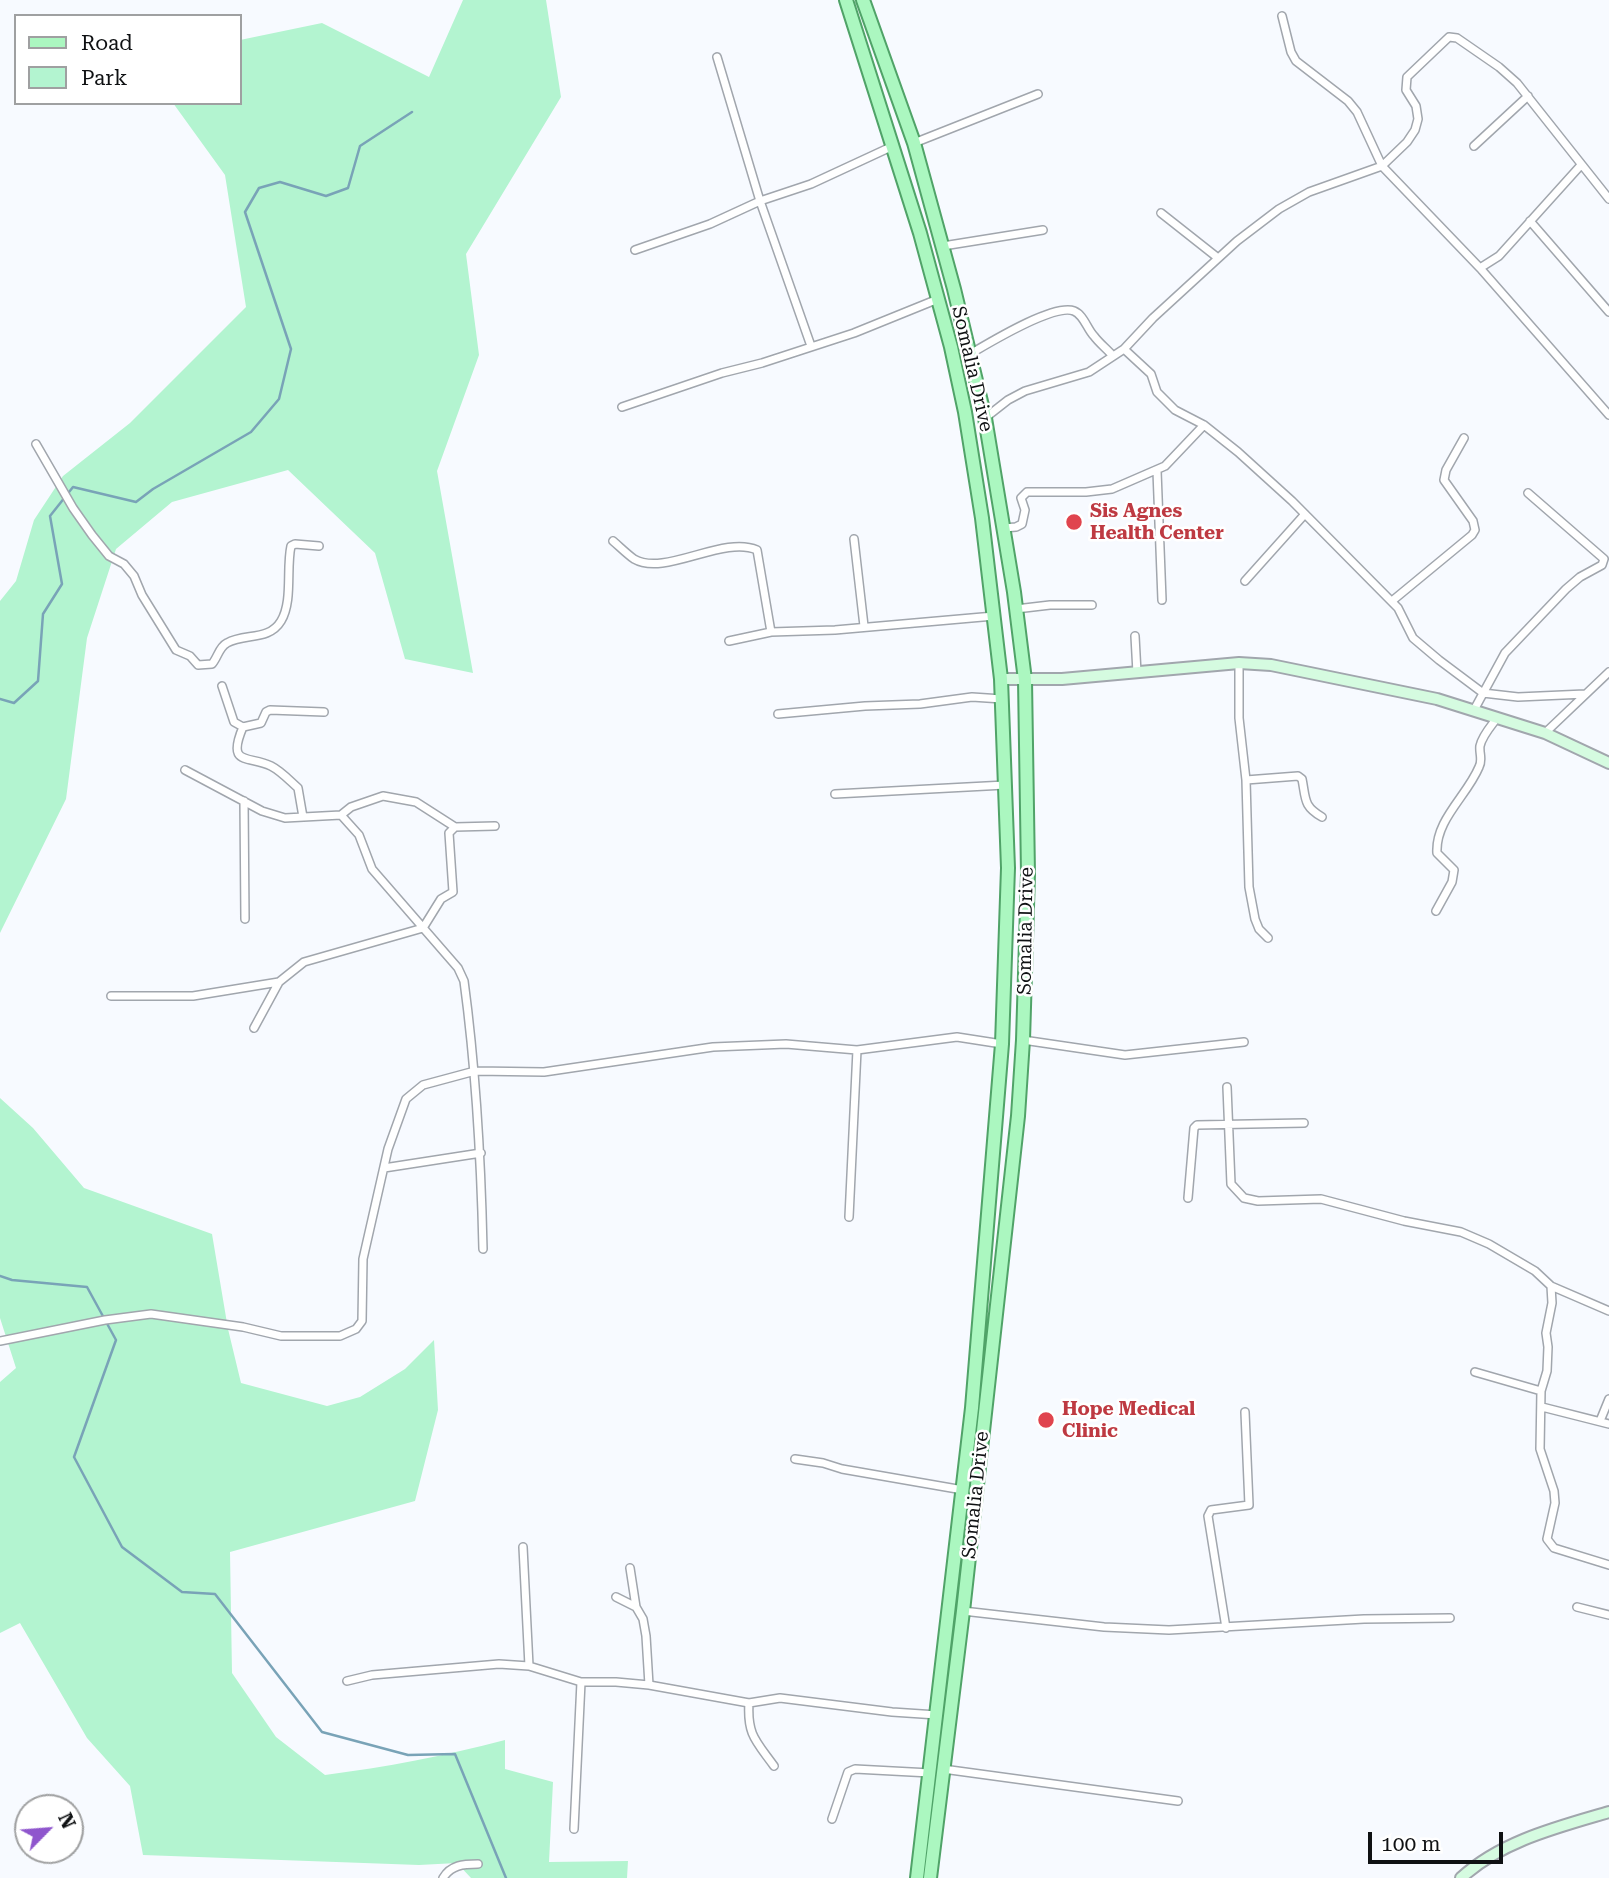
<!DOCTYPE html>
<style>
body{margin:0}
#map{position:relative;width:1609px;height:1878px;overflow:hidden;background:#f7faff;font-family:"Roboto Serif",serif}
canvas{display:block}
.legend{position:absolute;left:14px;top:14px;width:228px;height:91px;box-sizing:border-box;background:#fff;border:2px solid #9fa0a1;margin:0;padding:9px 12px;list-style:none;font-size:21px;color:#0f1113}
.legend li{display:flex;align-items:center;gap:14px;height:35px}
.legend b{width:35px;border:2px solid #9fa0a1}
.north{position:absolute;left:14px;top:1794px;width:70px;height:70px;box-sizing:border-box;background:#fff;border:2px solid #9fa0a1;border-radius:50%;rotate:65deg;font-size:19px;font-weight:700;line-height:28px;text-align:center;color:#0f1113}
.north::after{content:'';display:block;margin:auto;width:24px;height:32px;background:#8f56cd;clip-path:polygon(50% 0,100% 100%,50% 72%,0 100%)}
.scale{position:absolute;left:1368px;top:1832px;width:135px;height:32px;box-sizing:border-box;border:4px solid #0f1113;border-top:0;padding-left:9px;font-size:21px;line-height:24px;white-space:nowrap;color:#0f1113;-webkit-text-stroke:5px #fff;paint-order:stroke}
</style>
<div id="map">
<canvas width="1609" height="1878"></canvas>
<ul class="legend">
<li><b style="height:9px;background:#abf7c0"></b>Road</li>
<li><b style="height:19px;background:#b3f4d0"></b>Park</li>
</ul>
<div class="north">N</div>
<div class="scale">100 m</div>
</div>
<script>
const c = document.querySelector('canvas').getContext('2d');
c.lineJoin = 'round';
function fill(path, color) { c.fillStyle = color; c.fill(path, 'evenodd'); }
function strokePath(path, color, width, dash) { c.strokeStyle = color; c.lineWidth = width; c.lineCap = dash ? 'butt' : 'round'; c.setLineDash(dash || []); c.stroke(path); }
function write(font, color, halo, rows, align = 'center') {
  c.font = font + ' "Roboto Serif",serif'; c.lineWidth = 5; c.setLineDash([]); c.textBaseline = 'middle'; c.strokeStyle = halo; c.fillStyle = color; for (const [text, x, y, turn = 0] of rows) {
    c.save(); c.translate(x, y); c.rotate((+turn || 0) * Math.PI / 180); c.textAlign = isNaN(turn) ? turn : align; if (halo) c.strokeText(text, 0, 0); c.fillText(text, 0, 0); c.restore();
  }
}
fill(new Path2D(`
 M 463,0 L 546,0 L 561,97 L 466,254 L 479,355 L 437,471 L 473,673 L 405,659 L 375,553 L 288,470 L 172,502 L 116,549 L 87,638 L 66,799 L 0,933 L 0,601 L 16,581 L 34,520 L 63,476 L 130,423 L 246,307 L 225,175 L 173,103 L 240,103 L 240,40 L 322,23 L 429,77 Z
 M 0,1098 L 33,1128 L 84,1188 L 212,1234 L 228,1329 L 241,1383 L 327,1406 L 360,1397 L 405,1369 L 434,1340 L 438,1410 L 415,1501 L 230,1552 L 232,1673 L 276,1737 L 325,1775 C 386,1767 445,1756 505,1740 L 505,1769 L 553,1782 L 549,1862 L 628,1861 L 627,1878 L 471,1878 L 457,1863 L 419,1865 L 143,1855 L 130,1786 L 87,1738 L 20,1623 L 0,1633 L 0,1382 L 16,1368 L 0,1318 Z`), '#b3f4d0');
strokePath(new Path2D(`
 M 0,699 L 14,703 L 38,681 L 43,614 L 62,584 L 50,516 L 73,487 L 136,502 L 153,489 L 251,432 L 279,399 L 291,349 L 245,212 L 259,188 L 280,182 L 326,196 L 348,188 L 360,146 L 412,112
 M 0,1276 L 12,1280 L 87,1287 L 116,1340 L 74,1457 L 122,1547 L 182,1592 L 215,1594 L 322,1732 L 408,1755 L 455,1754 L 506,1878`), '#79a3b7', 2.5);
const street = new Path2D(`
 M 1282,16 L 1291,52 L 1296,61 L 1348,101 L 1357,112 L 1382,166 L 1480,268 L 1609,415
 M 717,57 L 760,201 L 811,346
 M 914,143 L 1038,94
 M 1474,146 L 1528,96
 M 1161,213 L 1218,258
 M 1530,221 L 1609,312
 M 943,246 L 1043,230
 M 635,250 L 710,224 L 760,201 L 811,184 L 893,146
 M 1480,268 L 1499,256 L 1581,165
 M 1124,349 L 1151,374 L 1157,392 L 1175,410 L 1204,425 L 1238,452 L 1292,501 L 1398,608 L 1413,638 L 1439,660 L 1483,693 L 1518,697 L 1585,694
 M 970,354 C 989,343 1054,303 1074,311 C 1084,315 1087,329 1094,336 C 1099,343 1107,349 1113,356
 M 622,407 L 722,373 L 762,363 L 854,333 L 938,299
 M 985,418 L 1008,400 L 1025,391 L 1089,372 L 1124,349 L 1153,318 L 1237,241 L 1279,209 L 1309,192 L 1382,166 L 1407,142 L 1415,130 L 1418,119 L 1416,106 L 1406,90 L 1407,77 L 1449,37 L 1457,38 L 1499,67 L 1517,83 L 1609,199
 M 36,444 L 73,508 L 92,535 L 109,556 L 124,564 L 134,576 L 142,595 L 176,650 L 190,656 L 198,665 L 212,664 C 218,657 219,647 227,643 C 245,633 269,641 281,621 C 293,601 286,569 291,546 L 295,544 L 319,546
 M 1157,471 L 1162,600
 M 1004,528 L 1016,527 L 1022,524 L 1025,510 L 1021,498 L 1027,492 L 1086,492 L 1112,489 L 1165,466 L 1204,425
 M 854,539 L 864,626
 M 613,541 C 620,547 627,554 634,559 C 665,577 723,535 757,550 L 771,632
 M 1245,581 L 1305,514
 M 1392,601 L 1472,535 L 1475,530 L 1473,521 L 1444,480 L 1446,470 L 1464,438
 M 1016,609 L 1050,605 L 1092,605
 M 1135,636 L 1137,673
 M 729,641 L 771,632 L 835,630 L 994,616
 M 1239,663 L 1239,718 L 1246,780 L 1249,887 L 1255,919 L 1259,929 L 1268,938
 M 222,686 L 234,722 L 243,727 L 261,723 L 266,712 L 270,710 L 324,712
 M 1474,710 L 1505,653 L 1566,589 L 1580,577 L 1602,565 L 1604,559 L 1528,493
 M 778,714 L 865,706 L 920,704 L 972,697 L 1002,699
 M 243,727 C 226,767 249,755 271,766 C 281,771 290,781 298,788 L 303,817
 M 1545,733 L 1609,672
 M 185,770 L 262,811 L 285,818 L 341,815 L 351,807 L 383,796 L 416,802 L 455,827
 M 1246,780 L 1298,776 L 1302,779 C 1306,799 1303,806 1322,817
 M 835,794 L 1005,785
 M 244,801 L 245,919
 M 341,815 L 359,835 L 372,869 L 458,968 L 464,981 C 476,1070 481,1159 483,1249
 M 1436,911 L 1452,882 L 1454,870 L 1437,853 C 1435,820 1467,796 1479,767 C 1483,760 1479,753 1480,746 C 1482,736 1491,726 1497,718
 M 111,996 L 193,996 L 279,982
 M 254,1028 L 279,982 L 304,962 L 423,928 L 441,899 L 453,892 L 449,833 L 455,827 L 495,826
 M 1023,1040 L 1125,1055 L 1244,1042
 M 1227,1087 L 1231,1184 L 1244,1198 L 1258,1201 L 1321,1199 L 1404,1221 L 1461,1232 L 1489,1244 L 1535,1271 L 1551,1286 L 1552,1303 L 1546,1333 L 1548,1347 L 1547,1371 L 1541,1391 L 1540,1449 L 1554,1491 L 1555,1503 L 1547,1539 L 1554,1548 L 1609,1565
 M 384,1168 L 481,1153
 M 1188,1198 L 1194,1128 L 1197,1125 L 1304,1123
 M 849,1217 L 857,1050
 M 1551,1286 L 1609,1311
 M 0,1341 L 105,1320 L 151,1314 L 243,1327 L 281,1336 L 340,1336 L 356,1329 L 362,1321 L 363,1259 L 388,1149 L 406,1099 L 423,1085 L 475,1071 L 544,1072 L 713,1047 L 786,1044 L 857,1050 L 957,1037 L 1002,1044
 M 1475,1372 L 1541,1391
 M 1542,1407 L 1609,1424
 M 1600,1421 L 1609,1399
 M 795,1459 L 823,1463 L 842,1469 L 963,1490
 M 523,1547 L 529,1666
 M 630,1568 L 636,1607 L 643,1619 L 646,1636 L 649,1685
 M 616,1597 L 636,1607
 M 1577,1607 L 1609,1615
 M 963,1611 L 1104,1627 L 1169,1630 L 1364,1619 L 1450,1618
 M 1226,1628 L 1208,1516 L 1211,1510 L 1249,1505 L 1245,1412
 M 347,1681 L 372,1675 L 499,1664 L 529,1666 L 581,1682 L 616,1682 L 649,1685 L 749,1703 L 780,1698 L 892,1712 L 937,1715
 M 749,1703 C 747,1735 756,1741 774,1766
 M 943,1769 L 1178,1801
 M 832,1819 L 848,1772 L 855,1769 L 930,1773
 M 574,1829 L 581,1682
 M 443,1878 C 451,1865 463,1864 478,1864`);
const secondary = new Path2D(`
 M 1001,679 L 1062,679 L 1239,663 L 1271,665 L 1437,699 L 1545,733 L 1609,763
 M 1461,1878 C 1501,1841 1558,1827 1609,1812`);
const primary = new Path2D(`
 M 846,0 L 920,233 L 951,347 L 965,412 L 982,518 L 1001,679 L 1008,868 L 1002,1044 L 972,1408 L 917,1878
 M 863,0 L 914,143 L 954,289 L 985,418 L 1014,592 L 1025,680 L 1028,874 L 1023,1040 L 1018,1116 L 963,1611 L 930,1878`);
strokePath(street, '#a1a6ad', 10);
strokePath(secondary, '#a1a6ad', 14);
strokePath(primary, '#50a368', 16);
strokePath(street, '#fff', 7);
strokePath(secondary, '#d5fbe0', 10);
strokePath(primary, '#abf7c0', 12);
for (const [x, y, r, color] of [
 [1074,522,9,"#e0444e"],
 [1046,1420,9,"#e0444e"]
]) { const dot = new Path2D(); dot.arc(x, y, r, 0, 2 * Math.PI); c.fillStyle = color; c.fill(dot); strokePath(dot, '#fff', 2.5); }
write('19px', '#0f1113', '#fff', [
 ["Somalia Drive",972,369,77],
 ["Somalia Drive",1026,931,-89],
 ["Somalia Drive",976,1495,-84]
]);
write('bold 19px', '#be3a42', '#fff', [
 ["Sis Agnes",1090,511],
 ["Health Center",1090,533],
 ["Hope Medical",1062,1409],
 ["Clinic",1062,1431]
], 'left');
</script>
